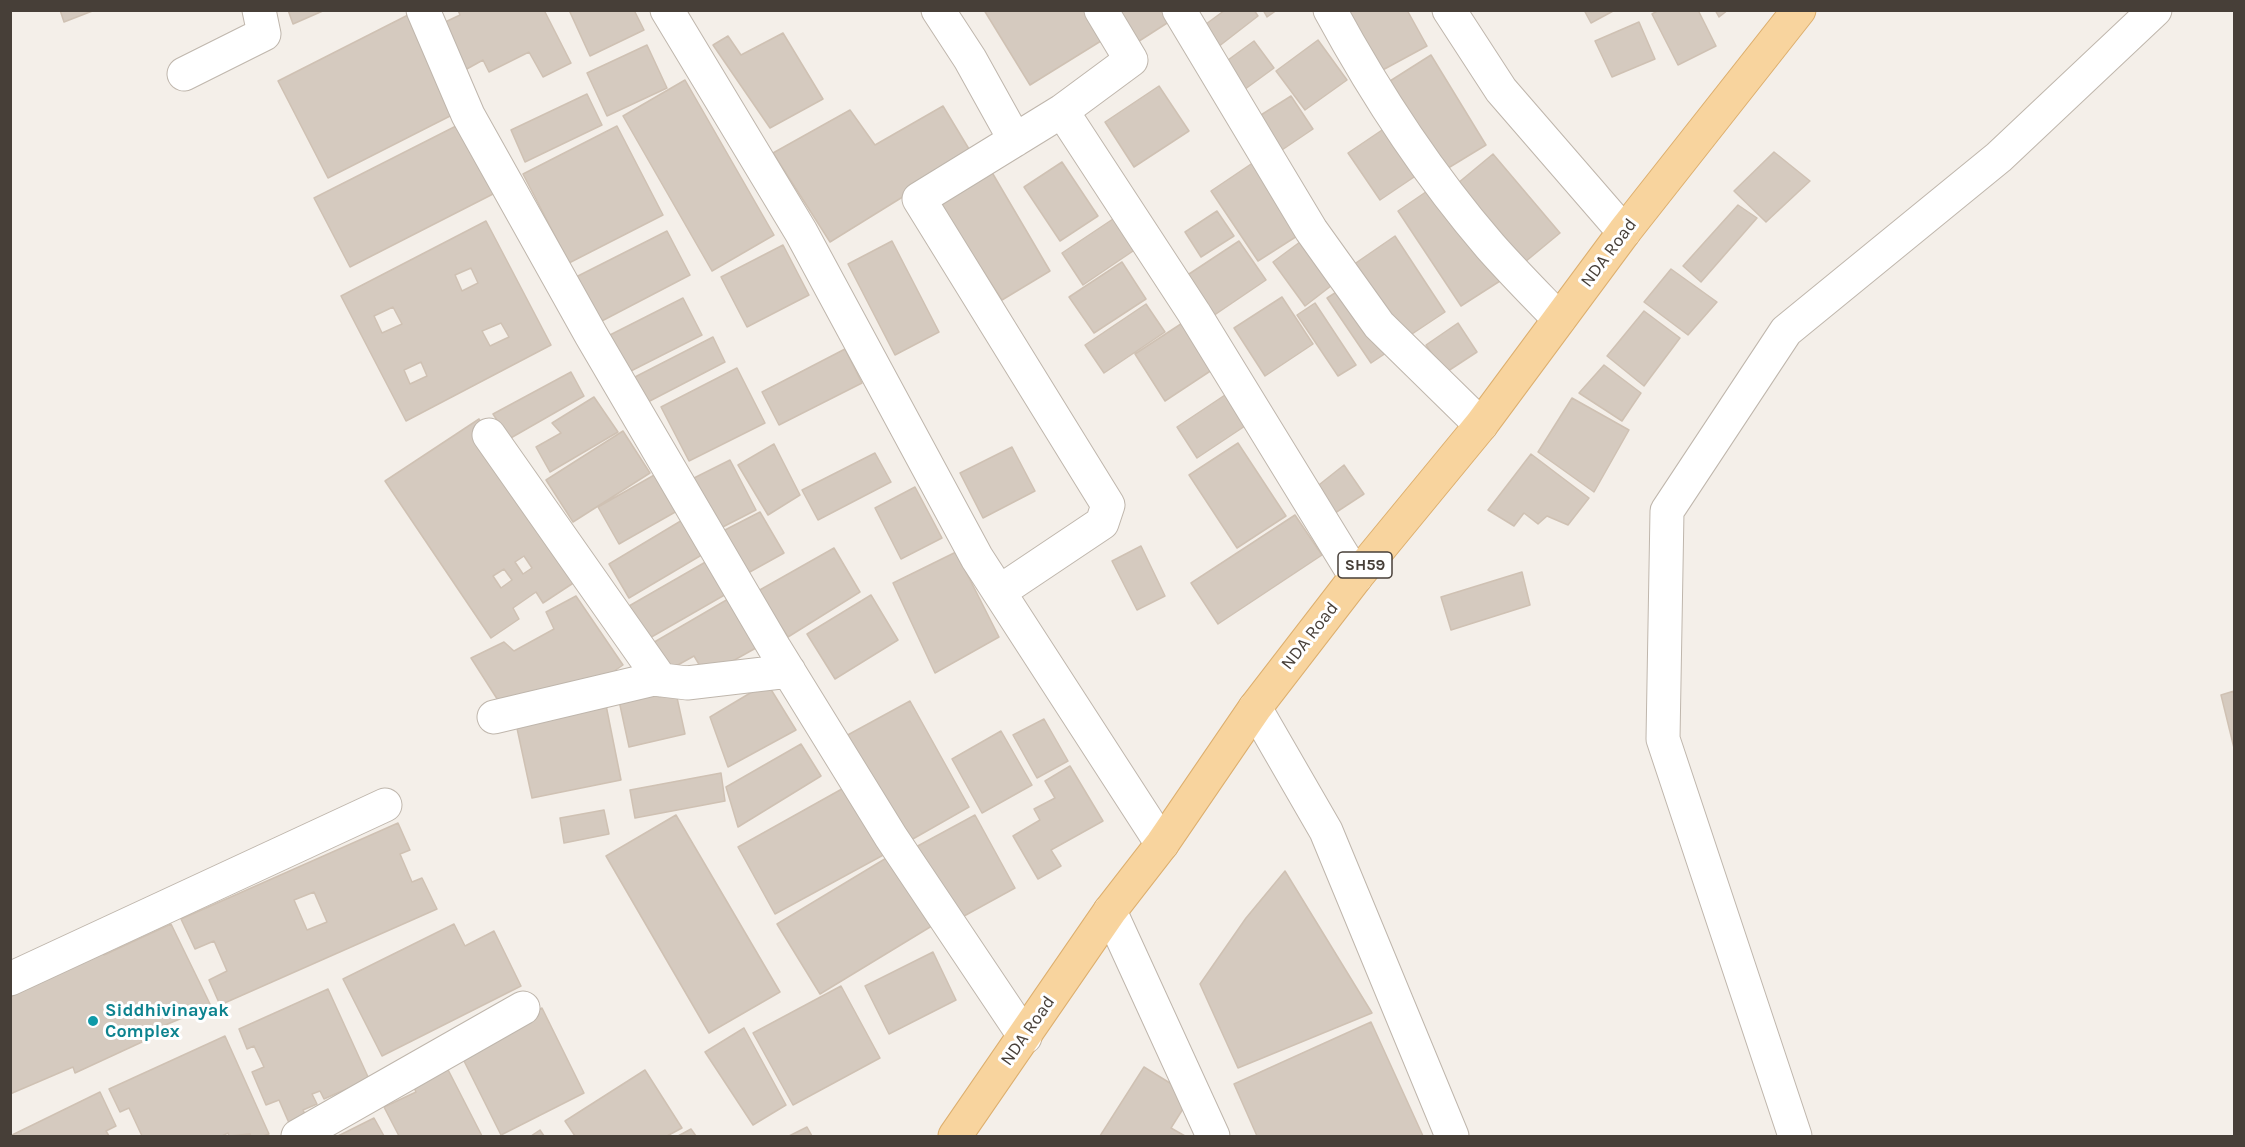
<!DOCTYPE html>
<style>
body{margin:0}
#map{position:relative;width:2245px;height:1147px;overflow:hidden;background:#f4efe9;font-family:Karla,sans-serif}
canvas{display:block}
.frame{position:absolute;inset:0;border:12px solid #473f38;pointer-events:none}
</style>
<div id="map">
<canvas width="2245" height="1147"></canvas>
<div class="frame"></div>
</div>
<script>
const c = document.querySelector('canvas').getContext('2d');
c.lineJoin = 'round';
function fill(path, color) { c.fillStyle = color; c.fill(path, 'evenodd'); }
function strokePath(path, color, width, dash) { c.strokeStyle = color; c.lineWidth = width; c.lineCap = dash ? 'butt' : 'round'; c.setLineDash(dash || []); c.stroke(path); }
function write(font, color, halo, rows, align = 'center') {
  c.font = font + ' Karla,sans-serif'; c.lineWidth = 6; c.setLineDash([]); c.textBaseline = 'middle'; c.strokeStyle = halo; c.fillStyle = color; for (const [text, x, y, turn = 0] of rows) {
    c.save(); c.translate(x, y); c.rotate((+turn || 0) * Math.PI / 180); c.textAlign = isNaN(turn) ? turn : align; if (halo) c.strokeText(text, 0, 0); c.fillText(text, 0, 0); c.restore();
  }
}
const building = new Path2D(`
 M 60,10 L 95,10 L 64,22 Z
 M 288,10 L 325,10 L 293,24 Z
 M 458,10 L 544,10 L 571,63 L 543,77 L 529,52 L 489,72 L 483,60 L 465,70 L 441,24 L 460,15 Z
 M 569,10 L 634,10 L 644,30 L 590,56 Z
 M 984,10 L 1093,10 L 1109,36 L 1030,85 Z
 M 1110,10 L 1174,10 L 1178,16 L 1133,45 Z
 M 1225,10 L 1254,10 L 1258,16 L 1218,47 L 1202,27 Z
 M 1263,10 L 1277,10 L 1267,17 Z
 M 1345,10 L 1407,10 L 1427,46 L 1379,72 Z
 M 1584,10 L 1615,10 L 1591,23 Z
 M 1659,10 L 1698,10 L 1716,46 L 1678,65 L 1652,14 Z
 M 1715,10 L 1728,10 L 1719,17 Z
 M 408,15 L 458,112 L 328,178 L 278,81 Z
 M 1639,22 L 1655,59 L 1612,77 L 1595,41 Z
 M 783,33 L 823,99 L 770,128 L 713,45 L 728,36 L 741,55 Z
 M 1318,40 L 1347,80 L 1305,110 L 1276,71 Z
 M 1254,41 L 1274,68 L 1237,95 L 1217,68 Z
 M 647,45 L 667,88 L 607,116 L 587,73 Z
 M 1431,55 L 1486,145 L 1445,170 L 1390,81 Z
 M 685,80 L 774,235 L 712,271 L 623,116 Z
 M 1159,86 L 1189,131 L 1134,167 L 1105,122 Z
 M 587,94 L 602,125 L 525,162 L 511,130 Z
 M 1291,96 L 1313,129 L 1276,154 L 1253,120 Z
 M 943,106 L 972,154 L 830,242 L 773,153 L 850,110 L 875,145 Z
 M 460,124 L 495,193 L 350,267 L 314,198 Z
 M 617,126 L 663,215 L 569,263 L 523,174 Z
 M 1388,126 L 1420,173 L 1380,200 L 1348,153 Z
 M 1774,152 L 1810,181 L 1766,222 L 1734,191 Z
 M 1493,154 L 1560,233 L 1525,262 L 1458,183 Z
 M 1257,160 L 1305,231 L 1258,261 L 1211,191 Z
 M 1062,162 L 1098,216 L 1060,241 L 1024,187 Z
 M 990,169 L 1050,271 L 1002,300 L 940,206 Z
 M 1436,185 L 1500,281 L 1461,306 L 1398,211 Z
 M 1738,205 L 1757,218 L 1701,282 L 1683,266 Z
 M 1217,211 L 1234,236 L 1201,257 L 1185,232 Z
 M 1116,217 L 1136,249 L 1083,285 L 1062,253 Z
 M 486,221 L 551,345 L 406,421 L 341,296 ZM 471,268 L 478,283 L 462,291 L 455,275 ZM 393,307 L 402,324 L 382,333 L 374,316 ZM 501,323 L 509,337 L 490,346 L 482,331 ZM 421,362 L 427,376 L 410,384 L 404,370 Z
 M 667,231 L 690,275 L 598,323 L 574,278 Z
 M 1308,236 L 1340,279 L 1305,306 L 1273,262 Z
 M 1395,236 L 1445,312 L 1400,342 L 1350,267 Z
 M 892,241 L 939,332 L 895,355 L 848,264 Z
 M 1239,241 L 1266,280 L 1213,316 L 1186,276 Z
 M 783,245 L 809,295 L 747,327 L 721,277 Z
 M 1122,262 L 1146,299 L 1094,333 L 1069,297 Z
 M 1671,269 L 1717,302 L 1688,335 L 1644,302 Z
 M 1346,286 L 1389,351 L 1371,363 L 1327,298 Z
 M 1282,297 L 1313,344 L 1265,376 L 1234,328 Z
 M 683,298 L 702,335 L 623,375 L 604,338 Z
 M 1315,303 L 1356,365 L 1338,376 L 1297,315 Z
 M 1146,304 L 1165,332 L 1104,373 L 1085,345 Z
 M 1644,311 L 1680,338 L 1644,386 L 1607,356 Z
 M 1193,316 L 1224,362 L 1165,401 L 1135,354 Z
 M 1458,323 L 1477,352 L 1445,373 L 1426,345 Z
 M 713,337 L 725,362 L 646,403 L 633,378 Z
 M 845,349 L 862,383 L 779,425 L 762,392 Z
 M 1604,365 L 1641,393 L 1622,421 L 1579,393 Z
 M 737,368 L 765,423 L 689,461 L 661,407 Z
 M 571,372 L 584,396 L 509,439 L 493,414 Z
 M 1225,395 L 1245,426 L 1197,458 L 1177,427 Z
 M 594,397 L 618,432 L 550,472 L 536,447 L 561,433 L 552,423 Z
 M 1572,398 L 1629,430 L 1594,492 L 1538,452 Z
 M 479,419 L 584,576 L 543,603 L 536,592 L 513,608 L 519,619 L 491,638 L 385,481 ZM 524,556 L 532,568 L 523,574 L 515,562 ZM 504,569 L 512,580 L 501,588 L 493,576 Z
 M 623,431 L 650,473 L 573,522 L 546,480 Z
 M 1238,443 L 1286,516 L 1237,548 L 1189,475 Z
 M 774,444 L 800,495 L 768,515 L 738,465 Z
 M 1012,447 L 1035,491 L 983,518 L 960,473 Z
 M 875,453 L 891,482 L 818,520 L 802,490 Z
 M 1531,454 L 1589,498 L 1568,525 L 1547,516 L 1538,524 L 1524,513 L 1514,526 L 1488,510 Z
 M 730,460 L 756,510 L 713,532 L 686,482 Z
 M 1344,465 L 1364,494 L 1332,515 L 1315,488 Z
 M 656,474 L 677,511 L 619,544 L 598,507 Z
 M 915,487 L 942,538 L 901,559 L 875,508 Z
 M 760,512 L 784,553 L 748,573 L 723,531 Z
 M 1295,515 L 1322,555 L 1218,624 L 1191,583 Z
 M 684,519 L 705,553 L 629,598 L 609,564 Z
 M 1141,546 L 1165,596 L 1137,610 L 1112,561 Z
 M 834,548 L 860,592 L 788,637 L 758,591 Z
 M 956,552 L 999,637 L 935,673 L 893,583 Z
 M 709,560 L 728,593 L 648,639 L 629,606 Z
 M 1522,572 L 1530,605 L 1451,630 L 1441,597 Z
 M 735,595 L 763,644 L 706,676 L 694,656 L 667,671 L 651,644 Z
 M 871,595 L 898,640 L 835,679 L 807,634 Z
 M 576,596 L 623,665 L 597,683 L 501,705 L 471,658 L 504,642 L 514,651 L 554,629 L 546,612 Z
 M 767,683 L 796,730 L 728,767 L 710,717 Z
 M 674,684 L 685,734 L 629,747 L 618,696 Z
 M 2234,691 L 2234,748 L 2221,695 Z
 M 605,700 L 621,780 L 532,798 L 515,719 Z
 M 910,701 L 969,807 L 904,844 L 844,737 Z
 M 1044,719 L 1068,761 L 1037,778 L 1013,735 Z
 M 1001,731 L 1032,785 L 982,813 L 952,759 Z
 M 801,744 L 821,776 L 738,827 L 726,787 Z
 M 1070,766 L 1103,821 L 1051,850 L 1061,866 L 1038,879 L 1013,836 L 1040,820 L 1034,809 L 1055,798 L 1045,781 Z
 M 721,773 L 725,801 L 635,818 L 630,790 Z
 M 849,785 L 887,853 L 775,914 L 738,847 Z
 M 604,810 L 609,834 L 564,843 L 560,818 Z
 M 676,815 L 780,992 L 709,1033 L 606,856 Z
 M 975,815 L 1015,888 L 955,921 L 914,848 Z
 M 398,823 L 410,850 L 400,854 L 412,882 L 422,878 L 437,909 L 220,1005 L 209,980 L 227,971 L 214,941 L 195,949 L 181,919 ZM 314,892 L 327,922 L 307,930 L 294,900 Z
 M 898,851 L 940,921 L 820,994 L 777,924 Z
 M 1285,871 L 1372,1013 L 1238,1068 L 1200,984 L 1246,918 Z
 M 171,924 L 211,1006 L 139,1036 L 142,1042 L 75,1073 L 73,1067 L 10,1094 L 10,997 L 101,947 L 104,955 Z
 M 454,924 L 465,946 L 494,931 L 521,986 L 382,1056 L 343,979 Z
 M 933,952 L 956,1000 L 889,1034 L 865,986 Z
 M 841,986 L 880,1058 L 793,1105 L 753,1033 Z
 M 328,989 L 369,1079 L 324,1099 L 320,1091 L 312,1094 L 317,1104 L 303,1110 L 306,1116 L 289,1123 L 279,1100 L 266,1105 L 252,1072 L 264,1067 L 254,1046 L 247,1049 L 239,1029 Z
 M 542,1008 L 584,1093 L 501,1135 L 458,1049 Z
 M 1371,1022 L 1423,1136 L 1257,1136 L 1234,1084 Z
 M 744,1028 L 786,1105 L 753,1125 L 705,1052 Z
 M 225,1036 L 269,1134 L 263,1136 L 251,1136 L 250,1134 L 229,1136 L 228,1133 L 222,1136 L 142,1136 L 129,1108 L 120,1112 L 109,1089 Z
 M 442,1058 L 482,1136 L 399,1136 L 384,1107 L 416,1092 L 408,1075 Z
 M 1144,1067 L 1191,1096 L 1171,1128 L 1185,1136 L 1100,1136 Z
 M 645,1070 L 682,1128 L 667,1136 L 575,1136 L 565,1121 Z
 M 100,1092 L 116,1126 L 106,1131 L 109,1136 L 10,1136 Z
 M 374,1118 L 384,1136 L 338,1136 Z
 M 807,1127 L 812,1136 L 789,1136 Z
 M 691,1129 L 696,1136 L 678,1136 Z
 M 540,1130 L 544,1136 L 531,1136 Z`);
fill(building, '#d5cabf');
strokePath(building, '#cfc1b3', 1.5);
const minor = new Path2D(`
 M 423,10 L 468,115 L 591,335 L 775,649 L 891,837 L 1025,1037
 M 667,10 L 801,232 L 977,558 L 1162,844
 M 938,10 L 970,59 L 1015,140
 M 1179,10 L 1311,230 L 1379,325 L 1481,425
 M 1330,10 C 1375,93 1428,174 1490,246 C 1512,271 1536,295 1559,319
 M 1449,10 L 1501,90 L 1624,232
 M 184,74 L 264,34 L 259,10
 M 1062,111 L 1194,313 L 1356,577
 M 489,435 L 661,680
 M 999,592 L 1102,523 L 1108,505 L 919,199 L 1062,111 L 1131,60 L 1101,10
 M 1255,708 L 1326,831 L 1452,1136
 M 494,717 L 654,679 L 687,683 L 789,671
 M 1110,911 L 1213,1136
 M 10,979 L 385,805
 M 298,1136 L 523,1008
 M 1795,1136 L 1663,739 L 1667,511 L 1786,331 L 1999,157 L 2155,10`);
const major = new Path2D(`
 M 955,1136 L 1110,911 L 1162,844 L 1255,708 L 1356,577 L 1481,425 L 1624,232 L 1799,10`);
strokePath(minor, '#bfb6ac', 35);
strokePath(major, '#ddaf6e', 35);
strokePath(minor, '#fff', 33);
strokePath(major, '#f8d49e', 33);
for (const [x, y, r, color] of [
 [93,1021,6,"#0f9aa8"]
]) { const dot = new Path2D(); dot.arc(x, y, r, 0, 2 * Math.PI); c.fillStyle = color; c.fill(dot); strokePath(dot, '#fff', 2); }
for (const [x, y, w] of [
 [1365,565,54]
]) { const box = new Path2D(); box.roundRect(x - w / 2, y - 13, w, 26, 4.5); c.fillStyle = '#fff'; c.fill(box); strokePath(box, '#473f38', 1.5); }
write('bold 16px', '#473f38', null, [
 ["SH59",1365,565]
]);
write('18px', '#473f38', '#fff', [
 ["NDA Road",1609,253,-53],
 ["NDA Road",1310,636,-52],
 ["NDA Road",1028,1031,-55]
]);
write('bold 18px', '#0d838f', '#fff', [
 ["Siddhivinayak",105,1011],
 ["Complex",105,1032]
], 'left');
</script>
